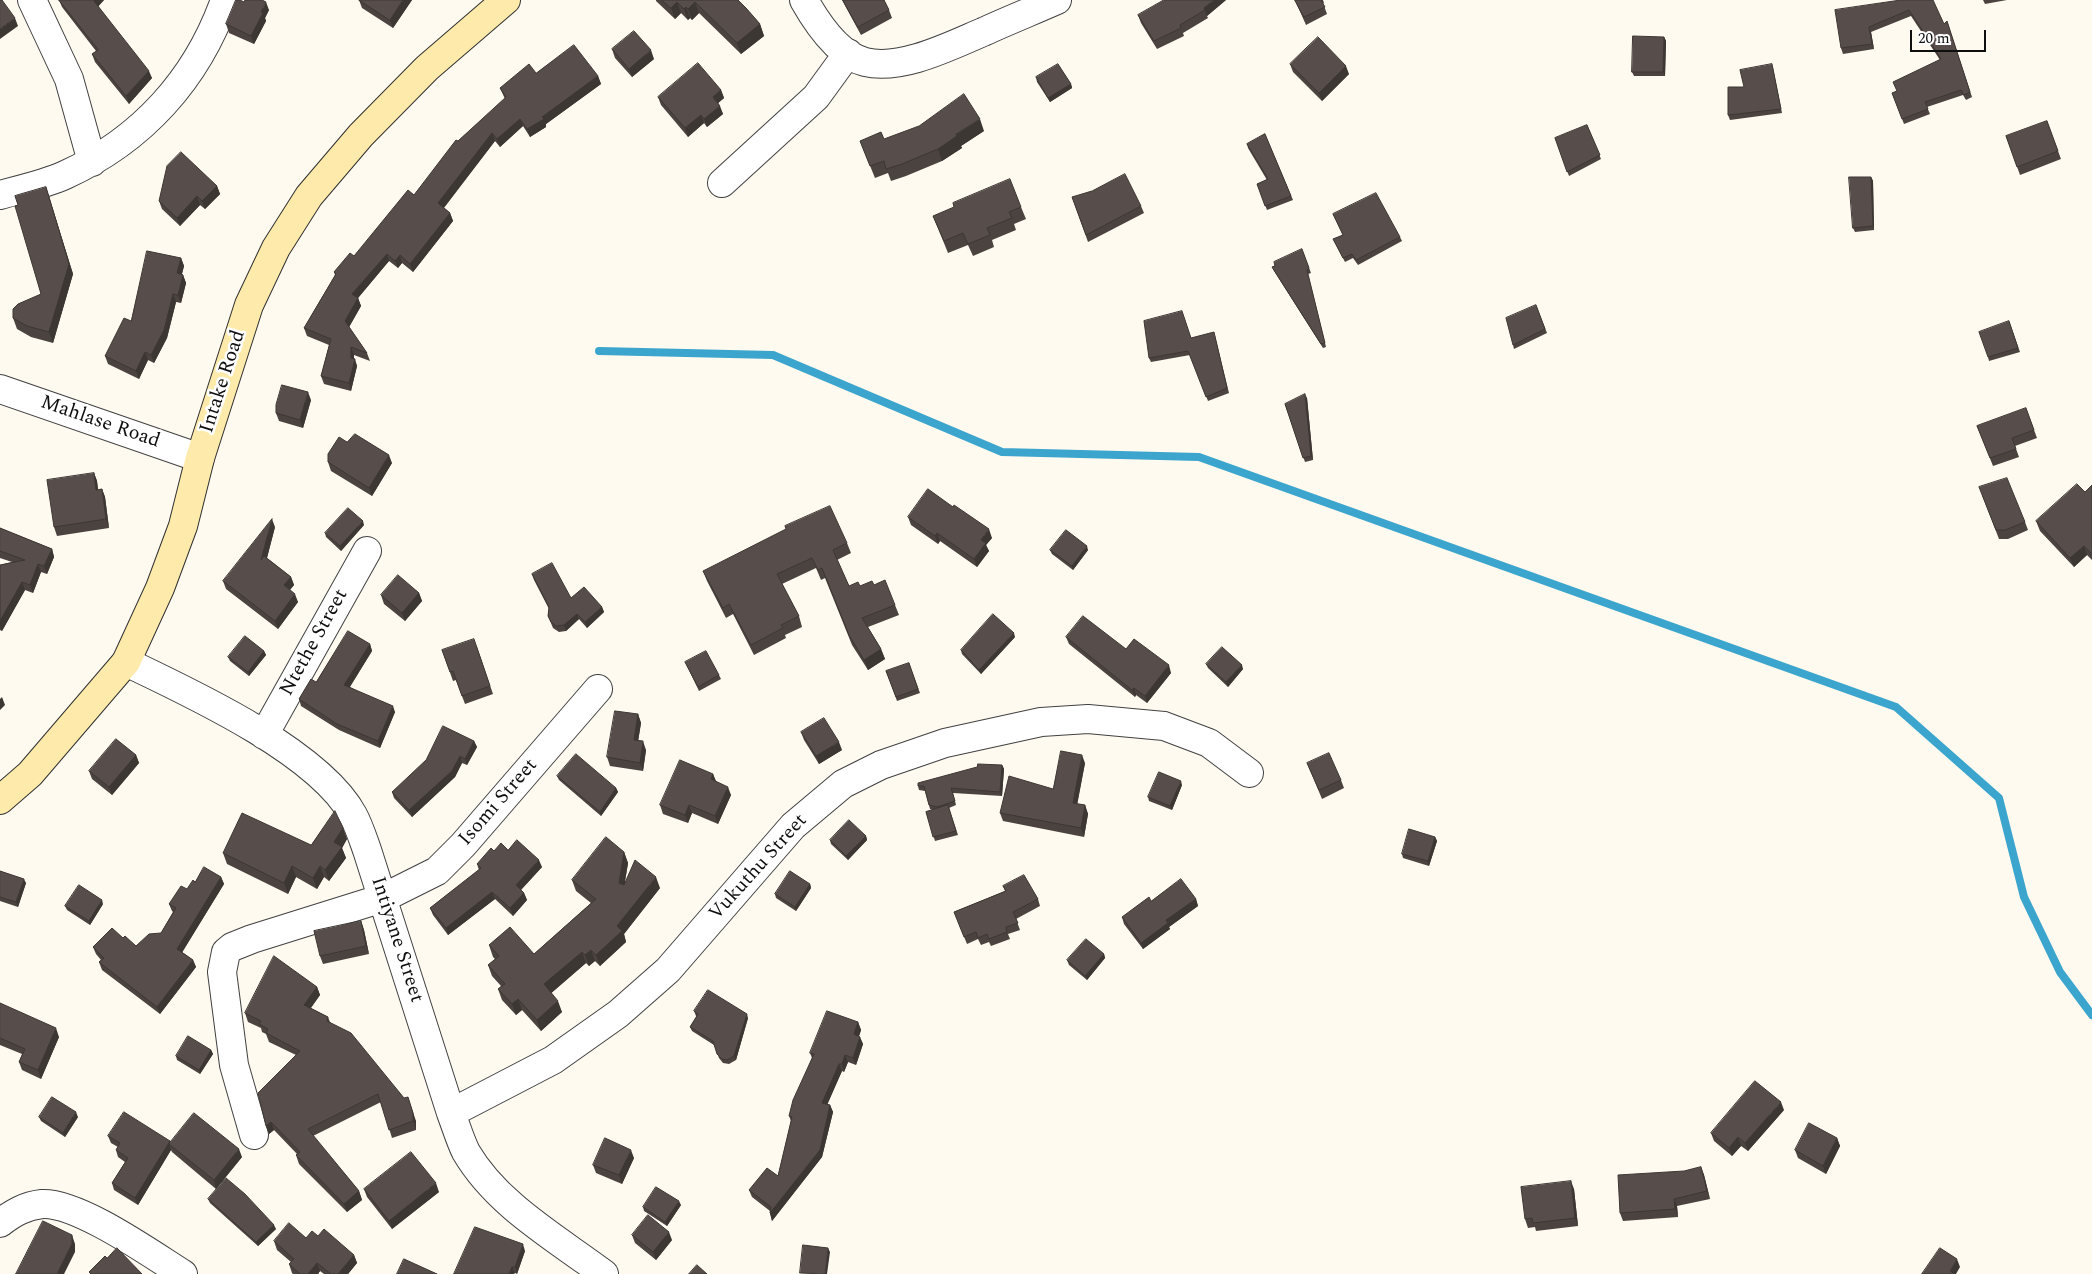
<!DOCTYPE html>
<style>
body{margin:0}
#map{position:relative;width:2092px;height:1274px;overflow:hidden;background:#fffaf0;font-family:Spectral,serif}
canvas{display:block}
.scale{position:absolute;left:1910px;top:30px;width:76px;height:22px;box-sizing:border-box;border:2px solid #0e0e0e;border-top:0;padding-left:6px;font-size:15px;line-height:18px;white-space:nowrap;color:#0e0e0e;-webkit-text-stroke:4px #fff;paint-order:stroke}
</style>
<div id="map">
<canvas width="2092" height="1274"></canvas>
<div class="scale">20 m</div>
</div>
<script>
const c = document.querySelector('canvas').getContext('2d');
c.lineJoin = 'round';
function strokePath(path, color, width, dash) { c.strokeStyle = color; c.lineWidth = width; c.lineCap = dash ? 'butt' : 'round'; c.setLineDash(dash || []); c.stroke(path); }
function fill(path, color) { c.fillStyle = color; c.fill(path, 'evenodd'); }
function write(font, color, halo, rows, align = 'center') {
  c.font = font + ' Spectral,serif'; c.lineWidth = 5; c.setLineDash([]); c.textBaseline = 'middle'; c.strokeStyle = halo; c.fillStyle = color; for (const [text, x, y, turn = 0] of rows) {
    c.save(); c.translate(x, y); c.rotate((+turn || 0) * Math.PI / 180); c.textAlign = isNaN(turn) ? turn : align; if (halo) c.strokeText(text, 0, 0); c.fillText(text, 0, 0); c.restore();
  }
}
strokePath(new Path2D(`
 M 599,351 L 773,355 L 1002,452 L 1199,457 L 1896,707 L 1999,798 L 2024,897 L 2060,972 L 2092,1015`), '#3ca5cd', 8);
const street = new Path2D(`
 M 32,0 L 69,79 L 92,162
 M 804,0 C 817,23 838,55 865,62 C 901,71 950,46 983,32 C 1007,21 1032,11 1057,0
 M 722,183 L 816,97 L 848,53
 M 0,195 C 22,189 45,184 65,175 C 142,140 197,79 225,0
 M 0,389 L 200,458
 M 126,662 C 191,693 319,752 353,815 C 359,826 363,839 367,850 L 451,1113 C 456,1126 460,1140 466,1152 C 497,1205 556,1238 604,1274
 M 264,735 L 367,551
 M 451,1113 L 553,1060 L 618,1014 L 668,970 L 793,826 L 843,784 L 881,765 L 945,743 L 1041,722 L 1088,719 L 1164,726 L 1209,743 L 1249,773
 M 254,1135 L 234,1065 L 222,972 L 226,952 L 232,947 L 252,939 L 383,898 L 437,871 L 463,845 L 598,689
 M 0,1223 C 13,1213 25,1206 42,1204 C 78,1202 151,1254 183,1274`);
const secondary = new Path2D(`
 M 0,800 L 30,774 L 126,662 L 160,588 L 183,526 L 200,458 L 249,305 L 276,248 L 309,196 L 361,135 L 427,68 L 506,0`);
strokePath(street, '#414141', 30);
strokePath(secondary, '#303030', 30);
strokePath(street, '#fff', 28);
strokePath(secondary, '#feebab', 28);
fill(new Path2D(`
 M 59,0 L 104,0 L 98,6 L 152,78 L 129,104 L 95,62 L 92,54 L 96,51 L 62,7 Z
 M 359,0 L 412,0 L 393,28 L 362,8 Z
 M 656,0 L 738,0 L 760,24 L 764,36 L 741,54 L 699,13 L 692,20 L 690,18 L 688,20 L 681,13 L 675,19 L 656,1 Z
 M 842,0 L 884,0 L 889,10 L 892,18 L 861,35 Z
 M 1226,0 L 1207,16 L 1208,18 L 1183,33 L 1184,36 L 1157,49 L 1141,23 L 1138,15 Z
 M 1295,0 L 1323,0 L 1324,3 L 1323,3 L 1327,14 L 1306,25 Z
 M 1900,0 L 1944,24 L 1947,21 L 1972,97 L 1966,100 L 1963,95 L 1927,107 L 1930,114 L 1904,124 L 1892,93 L 1897,91 L 1940,60 L 1911,16 L 1871,32 L 1874,49 L 1843,54 L 1841,48 Z
 M 1983,0 L 2007,0 L 1985,4 Z
 M 244,2 L 269,10 L 265,18 L 266,21 L 254,44 L 229,33 L 226,24 Z
 M 1664,37 L 1666,41 L 1665,76 L 1634,76 L 1632,72 Z
 M 612,49 L 654,59 L 632,77 L 615,58 Z
 M 1290,64 L 1349,74 L 1322,101 L 1293,72 Z
 M 1773,68 L 1782,113 L 1730,120 L 1728,115 L 1744,87 Z
 M 536,73 L 598,76 L 601,84 L 546,124 L 546,127 L 530,137 L 523,126 L 500,147 L 495,141 L 444,208 L 450,213 L 453,221 L 413,272 L 402,263 L 398,268 L 389,261 L 358,298 L 361,306 L 349,327 L 367,353 L 370,361 L 354,355 L 354,358 L 357,366 L 351,391 L 324,384 L 321,376 L 329,345 L 307,336 L 304,328 L 335,275 L 334,272 L 354,256 L 414,195 L 458,141 L 505,99 L 500,88 Z
 M 1036,77 L 1071,84 L 1072,88 L 1050,102 L 1037,82 Z
 M 721,90 L 724,98 L 718,103 L 723,114 L 707,127 L 704,123 L 688,137 L 661,105 L 658,97 Z
 M 2047,121 L 2061,159 L 2020,175 L 2006,136 Z
 M 1587,125 L 1601,159 L 1569,176 L 1555,138 Z
 M 984,131 L 961,146 L 962,148 L 942,161 L 906,176 L 891,181 L 888,173 L 875,178 L 860,141 Z
 M 1265,134 L 1293,200 L 1267,210 L 1257,184 L 1267,180 L 1248,148 L 1247,144 Z
 M 1871,177 L 1873,181 L 1874,230 L 1855,232 L 1853,228 Z
 M 217,186 L 220,194 L 205,209 L 200,205 L 180,226 L 162,209 L 159,201 Z
 M 46,187 L 73,274 L 53,343 L 31,337 L 17,329 L 13,318 L 41,294 L 18,205 Z
 M 1072,197 L 1141,206 L 1144,213 L 1088,242 Z
 M 1021,207 L 1026,219 L 1014,224 L 1016,230 L 992,240 L 994,247 L 973,256 L 968,245 L 948,253 L 933,216 Z
 M 1333,214 L 1400,237 L 1402,241 L 1358,265 L 1353,258 L 1345,262 L 1333,239 L 1343,235 Z
 M 1302,249 L 1311,273 L 1308,274 L 1326,347 L 1323,348 L 1274,271 L 1272,267 Z
 M 181,258 L 184,266 L 182,274 L 183,275 L 186,283 L 181,303 L 176,302 L 167,338 L 154,363 L 148,360 L 139,379 L 108,364 L 105,356 L 131,321 Z
 M 1536,305 L 1547,333 L 1514,349 L 1513,345 Z
 M 2009,321 L 2020,352 L 1989,361 L 1988,357 Z
 M 1215,336 L 1229,393 L 1208,401 L 1190,355 L 1151,362 L 1149,358 L 1191,338 Z
 M 1307,398 L 1313,460 L 1305,462 L 1285,404 Z
 M 311,400 L 303,428 L 279,421 L 276,413 Z
 M 2026,408 L 2037,438 L 2015,446 L 2019,457 L 1993,466 L 1977,426 Z
 M 347,442 L 392,463 L 372,496 L 331,471 L 328,462 Z
 M 94,473 L 97,481 L 98,490 L 102,489 L 105,497 L 109,528 L 57,536 L 54,527 Z
 M 2092,485 L 2092,560 L 2087,555 L 2074,567 L 2040,531 L 2036,521 L 2085,492 Z
 M 1982,495 L 2025,522 L 2028,530 L 2008,539 L 1999,539 Z
 M 908,517 L 992,538 L 986,545 L 989,551 L 977,567 L 940,541 L 938,544 L 911,525 Z
 M 364,525 L 341,551 L 326,537 L 325,533 Z
 M 275,527 L 267,558 L 291,577 L 294,585 L 290,590 L 298,602 L 278,629 L 226,589 L 223,581 Z
 M 0,528 L 52,549 L 54,557 L 47,574 L 41,572 L 33,593 L 25,590 L 2,631 L 0,630 L 0,565 L 12,562 L 0,558 Z
 M 847,543 L 851,553 L 837,560 L 849,586 L 860,586 L 874,585 L 895,605 L 899,615 L 868,627 L 881,649 L 885,659 L 868,670 L 852,645 L 825,578 L 821,580 L 816,568 L 782,584 L 799,616 L 802,627 L 785,635 L 786,638 L 754,655 L 733,614 L 726,618 L 707,581 L 703,571 Z
 M 1050,550 L 1088,550 L 1073,570 L 1052,554 Z
 M 532,574 L 571,598 L 602,607 L 604,612 L 587,628 L 579,619 L 566,631 L 559,632 L 553,628 L 548,616 L 549,609 L 534,580 Z
 M 419,593 L 422,601 L 405,621 L 384,604 L 381,595 Z
 M 1015,637 L 981,674 L 962,654 L 961,650 Z
 M 1066,637 L 1126,649 L 1171,673 L 1147,703 L 1136,695 L 1135,697 L 1069,644 Z
 M 370,644 L 372,651 L 350,687 L 395,712 L 380,748 L 339,730 L 301,706 L 299,699 L 316,682 Z
 M 477,647 L 493,694 L 465,704 L 456,680 L 453,681 L 442,650 Z
 M 264,651 L 266,655 L 249,676 L 230,661 L 228,657 Z
 M 685,662 L 719,675 L 721,679 L 699,691 Z
 M 909,663 L 920,693 L 897,701 L 886,671 Z
 M 1206,664 L 1243,669 L 1228,687 L 1208,668 Z
 M 638,714 L 641,723 L 638,741 L 646,750 L 643,771 L 610,766 L 607,757 Z
 M 801,732 L 842,750 L 819,764 L 804,740 Z
 M 474,741 L 477,747 L 467,765 L 462,763 L 455,777 L 412,817 L 394,798 L 392,792 Z
 M 136,755 L 139,763 L 112,795 L 92,779 L 89,771 Z
 M 1085,763 L 1077,804 L 1085,805 L 1088,814 L 1084,837 L 1003,821 L 1000,813 L 1053,789 Z
 M 1307,763 L 1341,780 L 1344,788 L 1322,799 Z
 M 1002,765 L 1004,769 L 1002,796 L 953,793 L 956,805 L 949,808 L 958,835 L 935,841 L 926,812 L 933,809 L 930,809 L 925,791 L 919,790 L 918,786 Z
 M 713,774 L 716,781 L 731,795 L 718,824 L 692,813 L 688,823 L 663,814 L 660,805 Z
 M 557,776 L 616,788 L 618,792 L 601,816 L 559,780 Z
 M 1182,785 L 1172,810 L 1149,801 L 1148,797 Z
 M 343,828 L 347,839 L 342,848 L 346,858 L 329,881 L 324,877 L 317,889 L 296,877 L 288,894 L 227,864 L 223,853 L 311,845 Z
 M 866,836 L 867,840 L 848,860 L 831,844 L 830,840 Z
 M 1435,837 L 1437,841 L 1429,866 L 1403,858 L 1402,854 Z
 M 508,850 L 542,867 L 521,890 L 524,893 L 527,900 L 513,916 L 495,899 L 448,935 L 433,915 L 430,908 L 479,870 L 477,864 L 494,851 Z
 M 624,852 L 628,863 L 625,881 L 660,888 L 624,934 L 626,942 L 600,966 L 595,961 L 589,966 L 586,963 L 551,993 L 562,1012 L 541,1031 L 522,1010 L 516,1015 L 502,1000 L 498,989 L 501,986 L 492,976 L 488,965 L 495,959 L 493,957 L 489,945 L 534,954 L 591,903 L 576,891 L 572,880 Z
 M 0,871 L 26,883 L 18,907 L 0,901 Z
 M 221,877 L 224,884 L 182,952 L 193,960 L 196,967 L 160,1014 L 102,970 L 99,962 L 101,960 L 96,954 L 93,947 L 136,946 L 161,933 L 173,912 L 172,911 L 169,904 L 187,889 L 195,882 Z
 M 810,884 L 811,888 L 796,911 L 776,898 L 775,894 Z
 M 1003,886 L 1038,899 L 1040,906 L 1016,919 L 1020,930 L 1008,934 L 1010,939 L 991,946 L 989,942 L 981,945 L 978,939 L 967,944 L 954,912 L 1005,891 Z
 M 1196,899 L 1198,906 L 1169,927 L 1170,929 L 1143,949 L 1124,924 L 1122,917 L 1151,901 Z
 M 103,904 L 90,925 L 67,910 L 65,906 Z
 M 361,921 L 364,930 L 369,954 L 323,964 L 320,956 Z
 M 1104,954 L 1105,958 L 1087,980 L 1069,965 L 1067,960 Z
 M 317,987 L 320,995 L 311,1008 L 328,1017 L 330,1022 L 416,1121 L 416,1130 L 392,1138 L 381,1102 L 313,1136 L 359,1191 L 362,1200 L 347,1212 L 299,1164 L 296,1155 L 297,1154 L 274,1130 L 269,1134 L 266,1126 L 296,1055 L 269,1042 L 266,1034 L 262,1032 L 261,1028 L 248,1022 L 245,1013 Z
 M 0,1003 L 59,1037 L 41,1079 L 22,1070 L 19,1062 L 22,1054 L 0,1045 Z
 M 694,1011 L 748,1018 L 736,1060 L 729,1064 L 723,1063 L 719,1058 L 714,1045 L 692,1031 L 690,1027 L 697,1016 L 696,1016 Z
 M 858,1022 L 861,1030 L 859,1036 L 863,1044 L 856,1065 L 848,1062 L 844,1072 L 842,1071 L 827,1104 L 830,1105 L 833,1112 L 822,1157 L 772,1221 L 770,1213 L 770,1211 L 752,1197 L 749,1190 L 778,1176 L 791,1121 L 789,1116 L 812,1058 L 810,1053 Z
 M 211,1050 L 213,1054 L 200,1074 L 177,1060 L 176,1056 Z
 M 1784,1110 L 1748,1151 L 1741,1146 L 1732,1156 L 1714,1141 L 1711,1133 Z
 M 39,1117 L 78,1117 L 65,1137 L 41,1121 Z
 M 108,1136 L 170,1141 L 170,1143 L 242,1157 L 216,1189 L 172,1152 L 171,1150 L 138,1205 L 114,1190 L 112,1183 L 125,1162 L 118,1157 L 116,1150 L 118,1147 L 111,1143 Z
 M 1837,1138 L 1840,1146 L 1826,1174 L 1798,1158 L 1795,1150 Z
 M 634,1158 L 622,1184 L 596,1173 L 593,1165 Z
 M 1701,1167 L 1704,1175 L 1710,1199 L 1677,1206 L 1678,1217 L 1623,1221 L 1620,1213 L 1684,1171 Z
 M 364,1189 L 439,1192 L 392,1229 L 367,1197 Z
 M 1574,1189 L 1578,1226 L 1536,1231 L 1535,1227 L 1528,1228 L 1525,1219 Z
 M 208,1199 L 276,1229 L 258,1246 L 210,1203 Z
 M 681,1205 L 667,1226 L 644,1211 L 643,1207 Z
 M 632,1235 L 672,1240 L 656,1260 L 635,1243 Z
 M 318,1236 L 354,1255 L 357,1263 L 348,1274 L 324,1274 L 320,1271 L 318,1274 L 293,1274 L 292,1273 L 289,1264 L 291,1262 L 277,1250 L 274,1241 Z
 M 525,1251 L 517,1274 L 515,1273 L 454,1274 Z`), '#4b4340');
fill(new Path2D(`
 M 95,0 L 104,0 L 97,8 L 94,1 Z
 M 403,0 L 412,0 L 393,28 L 390,20 Z
 M 1214,0 L 1226,0 L 1207,16 L 1204,8 Z
 M 266,2 L 269,10 L 265,18 L 266,21 L 254,44 L 251,36 Z
 M 677,2 L 681,13 L 675,19 L 671,8 Z
 M 695,2 L 699,13 L 692,20 L 688,9 Z
 M 686,7 L 690,18 L 688,20 L 684,9 Z
 M 15,18 L 18,26 L 0,39 L 0,29 Z
 M 760,24 L 764,36 L 741,54 L 737,43 Z
 M 1869,27 L 1871,32 L 1874,49 L 1872,44 Z
 M 1664,37 L 1666,41 L 1665,76 L 1663,72 Z
 M 651,50 L 654,59 L 632,77 L 629,69 Z
 M 1346,66 L 1349,74 L 1322,101 L 1319,93 Z
 M 149,71 L 152,78 L 129,104 L 126,96 Z
 M 598,76 L 601,84 L 546,124 L 546,127 L 530,137 L 527,129 L 542,117 Z
 M 1071,84 L 1072,88 L 1050,102 L 1048,98 Z
 M 721,90 L 724,98 L 716,105 L 713,97 Z
 M 720,106 L 723,114 L 707,127 L 704,119 Z
 M 701,115 L 704,123 L 688,137 L 685,128 Z
 M 520,119 L 523,126 L 500,147 L 497,139 Z
 M 980,119 L 984,131 L 961,146 L 962,148 L 942,161 L 938,149 L 956,134 Z
 M 492,133 L 495,141 L 441,211 L 438,203 Z
 M 1871,177 L 1873,181 L 1874,230 L 1873,226 Z
 M 217,186 L 220,194 L 205,209 L 202,201 Z
 M 46,187 L 73,274 L 53,343 L 49,332 Z
 M 197,196 L 200,205 L 180,226 L 177,218 Z
 M 450,213 L 453,221 L 413,272 L 410,264 Z
 M 387,254 L 389,261 L 358,298 L 361,306 L 348,329 L 345,321 L 352,294 Z
 M 400,255 L 402,263 L 398,268 L 395,261 Z
 M 181,258 L 184,266 L 180,281 L 177,273 Z
 M 183,275 L 186,283 L 181,303 L 178,295 Z
 M 173,294 L 176,302 L 167,338 L 154,363 L 151,355 Z
 M 351,347 L 354,355 L 354,362 L 355,359 L 357,366 L 351,391 L 349,383 Z
 M 145,352 L 148,360 L 139,379 L 136,371 Z
 M 308,392 L 311,400 L 303,428 L 300,420 Z
 M 1305,394 L 1307,398 L 1313,460 L 1311,456 Z
 M 389,455 L 392,463 L 372,496 L 369,488 Z
 M 94,473 L 97,481 L 99,498 L 96,490 Z
 M 102,489 L 105,497 L 109,528 L 106,519 Z
 M 272,519 L 275,527 L 264,569 L 261,560 Z
 M 363,521 L 364,525 L 341,551 L 340,546 Z
 M 989,529 L 992,538 L 986,545 L 989,551 L 977,567 L 974,559 L 981,540 Z
 M 937,533 L 940,541 L 938,544 L 935,536 Z
 M 1087,546 L 1088,550 L 1073,570 L 1072,566 Z
 M 2084,546 L 2087,555 L 2074,567 L 2070,558 Z
 M 52,549 L 54,557 L 47,574 L 44,566 Z
 M 38,564 L 41,572 L 33,593 L 30,585 Z
 M 291,577 L 294,585 L 287,593 L 284,585 Z
 M 22,582 L 25,590 L 2,631 L 0,627 L 0,621 Z
 M 419,593 L 422,601 L 405,621 L 402,613 Z
 M 295,594 L 298,602 L 278,629 L 275,621 Z
 M 602,607 L 604,612 L 587,628 L 585,622 Z
 M 577,614 L 579,619 L 566,631 L 564,625 Z
 M 1014,633 L 1015,637 L 981,674 L 979,670 Z
 M 370,644 L 372,651 L 347,691 L 344,685 Z
 M 881,649 L 885,659 L 868,670 L 864,660 Z
 M 264,651 L 266,655 L 249,676 L 248,672 Z
 M 1169,665 L 1171,673 L 1147,703 L 1145,696 Z
 M 1242,665 L 1243,669 L 1228,687 L 1226,682 Z
 M 1134,688 L 1136,695 L 1135,697 L 1132,690 Z
 M 2,697 L 5,705 L 0,710 L 0,699 Z
 M 393,706 L 395,712 L 380,748 L 378,741 Z
 M 638,714 L 641,723 L 637,748 L 634,740 Z
 M 474,741 L 477,747 L 467,765 L 465,759 Z
 M 643,741 L 646,750 L 643,771 L 640,763 Z
 M 839,742 L 842,750 L 819,764 L 816,756 Z
 M 136,755 L 139,763 L 112,795 L 109,787 Z
 M 1082,755 L 1085,763 L 1076,811 L 1073,803 Z
 M 460,756 L 462,763 L 455,777 L 412,817 L 409,810 Z
 M 1002,765 L 1004,769 L 1002,796 L 1000,792 Z
 M 713,774 L 716,782 L 711,779 Z
 M 1181,781 L 1182,785 L 1172,810 L 1170,806 Z
 M 728,787 L 731,795 L 718,824 L 715,816 Z
 M 616,788 L 618,792 L 601,816 L 600,812 Z
 M 689,805 L 692,813 L 688,823 L 685,815 Z
 M 1085,805 L 1088,814 L 1084,837 L 1081,828 Z
 M 343,828 L 347,839 L 342,848 L 346,858 L 329,881 L 325,870 L 334,842 Z
 M 866,836 L 867,840 L 848,860 L 846,856 Z
 M 1435,837 L 1437,841 L 1429,866 L 1428,861 Z
 M 624,852 L 628,863 L 623,894 L 619,883 Z
 M 539,860 L 542,867 L 518,893 L 516,885 Z
 M 292,866 L 296,877 L 288,894 L 284,883 Z
 M 320,866 L 324,877 L 317,889 L 313,878 Z
 M 221,877 L 224,884 L 180,956 L 177,949 Z
 M 656,877 L 660,888 L 624,934 L 626,942 L 600,966 L 596,955 L 617,926 Z
 M 24,879 L 26,883 L 18,907 L 16,902 Z
 M 810,884 L 811,888 L 796,911 L 795,907 Z
 M 492,892 L 495,899 L 448,935 L 446,928 Z
 M 524,893 L 527,900 L 513,916 L 510,908 Z
 M 1196,899 L 1198,906 L 1169,927 L 1170,929 L 1143,949 L 1141,943 L 1166,920 Z
 M 102,900 L 103,904 L 90,925 L 89,921 Z
 M 361,921 L 364,930 L 369,954 L 366,946 Z
 M 591,950 L 595,961 L 589,966 L 585,955 Z
 M 582,952 L 586,963 L 548,996 L 544,984 Z
 M 1104,954 L 1105,958 L 1087,980 L 1085,976 Z
 M 193,960 L 196,967 L 160,1014 L 157,1007 Z
 M 317,987 L 320,995 L 307,1013 L 304,1005 Z
 M 518,999 L 522,1010 L 516,1015 L 512,1004 Z
 M 558,1001 L 562,1012 L 541,1031 L 537,1020 Z
 M 747,1014 L 748,1018 L 736,1060 L 734,1056 Z
 M 858,1022 L 861,1030 L 857,1042 L 854,1034 Z
 M 56,1028 L 59,1037 L 41,1079 L 38,1070 Z
 M 860,1037 L 863,1044 L 856,1065 L 853,1058 Z
 M 211,1050 L 213,1054 L 200,1074 L 199,1070 Z
 M 845,1055 L 848,1062 L 844,1072 L 842,1064 Z
 M 839,1064 L 842,1071 L 825,1110 L 822,1103 Z
 M 408,1097 L 416,1121 L 416,1130 L 413,1121 Z
 M 1781,1102 L 1784,1110 L 1748,1151 L 1745,1143 Z
 M 830,1105 L 833,1112 L 822,1157 L 772,1221 L 770,1213 Z
 M 76,1112 L 78,1117 L 65,1137 L 63,1133 Z
 M 271,1122 L 274,1130 L 269,1134 L 266,1126 Z
 M 1738,1137 L 1741,1146 L 1732,1156 L 1729,1148 Z
 M 1837,1138 L 1840,1146 L 1826,1174 L 1823,1166 Z
 M 170,1141 L 172,1146 L 169,1144 L 171,1150 L 138,1205 L 135,1198 Z
 M 239,1149 L 242,1157 L 216,1189 L 214,1180 Z
 M 631,1150 L 634,1158 L 622,1184 L 619,1175 Z
 M 1701,1167 L 1704,1175 L 1710,1199 L 1707,1191 Z
 M 1571,1181 L 1574,1189 L 1578,1226 L 1575,1218 Z
 M 436,1183 L 439,1192 L 392,1229 L 389,1221 Z
 M 359,1191 L 362,1200 L 347,1212 L 344,1204 Z
 M 1674,1199 L 1677,1206 L 1678,1217 L 1675,1209 Z
 M 679,1201 L 681,1205 L 667,1226 L 665,1222 Z
 M 274,1225 L 276,1229 L 258,1246 L 256,1242 Z
 M 669,1232 L 672,1240 L 656,1260 L 653,1252 Z
 M 72,1235 L 75,1244 L 75,1252 L 64,1274 L 57,1274 Z
 M 523,1244 L 525,1251 L 517,1274 L 515,1267 Z
 M 828,1248 L 830,1252 L 827,1274 L 825,1274 Z
 M 354,1255 L 357,1263 L 348,1274 L 338,1274 Z
 M 1957,1259 L 1960,1267 L 1956,1274 L 1951,1274 L 1950,1271 Z
 M 317,1263 L 320,1271 L 318,1274 L 308,1274 Z
 M 512,1267 L 515,1273 L 514,1274 L 509,1274 Z`), '#3d3734');
const building = new Path2D(`
 M 0,0 L 2,0 L 15,18 L 0,29 Z
 M 59,0 L 95,0 L 94,1 L 149,71 L 126,96 L 92,54 L 98,50 Z
 M 236,0 L 240,0 L 244,2 L 245,0 L 262,0 L 266,2 L 261,12 L 263,13 L 251,36 L 226,24 Z
 M 359,0 L 403,0 L 390,20 Z
 M 662,0 L 738,0 L 746,8 L 760,24 L 737,43 L 695,2 L 688,9 L 686,7 L 684,9 L 677,2 L 671,8 Z
 M 843,0 L 884,0 L 889,10 L 858,27 Z
 M 1164,0 L 1214,0 L 1204,8 L 1205,10 L 1180,25 L 1181,28 L 1154,41 L 1138,15 Z
 M 1295,0 L 1321,0 L 1325,7 L 1304,17 Z
 M 1901,0 L 1933,0 L 1944,24 L 1947,21 L 1970,92 L 1964,95 L 1961,90 L 1925,102 L 1928,109 L 1902,119 L 1892,93 L 1897,91 L 1893,82 L 1941,59 L 1909,10 L 1869,27 L 1872,44 L 1841,48 L 1835,10 Z
 M 634,31 L 651,50 L 629,69 L 612,49 Z
 M 1633,36 L 1664,37 L 1663,72 L 1632,72 Z
 M 1318,37 L 1346,66 L 1319,93 L 1290,64 Z
 M 574,45 L 598,76 L 542,117 L 544,119 L 527,129 L 520,119 L 497,139 L 492,133 L 438,203 L 450,213 L 410,264 L 400,255 L 395,261 L 387,254 L 352,294 L 358,298 L 345,321 L 367,353 L 351,347 L 351,358 L 355,359 L 349,383 L 321,376 L 331,339 L 304,328 L 336,274 L 334,272 L 350,253 L 354,256 L 408,190 L 414,195 L 456,140 L 458,141 L 506,97 L 500,88 L 529,64 L 536,73 Z
 M 698,63 L 721,90 L 713,97 L 720,106 L 704,119 L 701,115 L 685,128 L 658,97 Z
 M 1058,64 L 1071,84 L 1048,98 L 1036,77 Z
 M 1772,64 L 1781,109 L 1728,115 L 1728,87 L 1744,87 L 1740,70 Z
 M 964,94 L 980,119 L 956,134 L 957,136 L 938,149 L 902,164 L 886,169 L 884,161 L 870,166 L 860,141 L 881,132 L 884,139 L 919,126 Z
 M 2047,121 L 2058,151 L 2017,167 L 2006,136 Z
 M 1587,125 L 1600,155 L 1567,172 L 1555,138 Z
 M 1265,134 L 1291,196 L 1265,206 L 1257,184 L 1268,179 L 1247,144 Z
 M 181,152 L 217,186 L 202,201 L 197,196 L 177,218 L 159,201 L 167,166 Z
 M 1125,174 L 1141,206 L 1086,235 L 1072,197 L 1092,191 Z
 M 1849,177 L 1871,177 L 1873,226 L 1853,228 Z
 M 1010,179 L 1021,207 L 1009,212 L 1012,218 L 987,228 L 990,235 L 968,244 L 963,233 L 944,241 L 933,216 L 954,207 L 953,203 Z
 M 46,187 L 69,264 L 49,332 L 27,326 L 13,318 L 13,309 L 18,304 L 41,294 L 15,206 L 18,205 L 15,196 Z
 M 1376,193 L 1400,237 L 1356,260 L 1352,254 L 1343,258 L 1333,239 L 1343,235 L 1333,214 Z
 M 1302,249 L 1309,268 L 1307,270 L 1325,343 L 1321,344 L 1272,267 L 1275,266 L 1274,262 Z
 M 147,251 L 181,258 L 177,273 L 183,275 L 178,295 L 173,294 L 164,330 L 151,355 L 145,352 L 136,371 L 105,356 L 124,318 L 131,321 Z
 M 1536,305 L 1545,329 L 1513,345 L 1506,318 Z
 M 1182,311 L 1191,338 L 1214,332 L 1227,388 L 1206,397 L 1188,351 L 1149,358 L 1144,321 Z
 M 2009,321 L 2018,348 L 1988,357 L 1979,332 Z
 M 282,385 L 308,392 L 300,420 L 276,413 L 276,405 Z
 M 1305,394 L 1311,456 L 1303,458 L 1285,404 Z
 M 2026,408 L 2034,430 L 2012,438 L 2016,449 L 1990,458 L 1977,426 Z
 M 355,434 L 389,455 L 369,488 L 328,462 L 328,454 L 339,437 L 347,442 Z
 M 94,473 L 96,490 L 102,489 L 106,519 L 54,527 L 47,480 Z
 M 2007,478 L 2025,522 L 2005,530 L 1996,530 L 1979,487 Z
 M 2077,484 L 2085,492 L 2092,485 L 2092,554 L 2084,546 L 2070,558 L 2036,521 Z
 M 928,489 L 953,507 L 954,505 L 989,529 L 981,540 L 986,543 L 974,559 L 937,533 L 935,536 L 908,517 Z
 M 830,506 L 847,543 L 833,550 L 849,586 L 858,582 L 860,586 L 872,581 L 874,585 L 885,580 L 895,605 L 862,618 L 881,649 L 864,660 L 849,635 L 822,568 L 818,570 L 812,558 L 777,574 L 799,616 L 781,625 L 783,628 L 751,645 L 729,604 L 723,608 L 703,571 L 786,529 L 785,526 Z
 M 348,508 L 363,521 L 340,546 L 325,533 Z
 M 272,519 L 261,560 L 264,556 L 291,577 L 284,585 L 295,594 L 275,621 L 223,581 Z
 M 0,528 L 52,549 L 44,566 L 38,564 L 30,585 L 22,582 L 0,621 L 0,565 L 25,560 L 0,551 Z
 M 1066,530 L 1087,546 L 1072,566 L 1050,550 Z
 M 552,563 L 571,598 L 584,587 L 602,607 L 585,622 L 577,614 L 564,625 L 556,626 L 551,622 L 548,616 L 549,607 L 532,574 Z
 M 398,575 L 419,593 L 402,613 L 381,595 Z
 M 993,614 L 1014,633 L 979,670 L 961,650 Z
 M 1083,616 L 1126,649 L 1134,639 L 1169,665 L 1145,696 L 1134,688 L 1132,690 L 1066,637 Z
 M 348,631 L 370,644 L 344,685 L 393,706 L 378,741 L 337,724 L 299,699 L 311,679 L 316,682 Z
 M 245,636 L 264,651 L 248,672 L 228,657 Z
 M 474,639 L 490,686 L 462,696 L 453,671 L 450,672 L 442,650 Z
 M 1222,647 L 1242,665 L 1226,682 L 1206,664 Z
 M 706,651 L 719,675 L 698,687 L 685,662 Z
 M 909,663 L 918,689 L 896,697 L 886,671 Z
 M 615,711 L 638,714 L 634,740 L 643,741 L 640,763 L 607,757 Z
 M 824,718 L 839,742 L 816,756 L 801,732 Z
 M 443,726 L 474,741 L 465,759 L 460,756 L 452,771 L 409,810 L 392,792 L 426,760 Z
 M 116,739 L 136,755 L 109,787 L 89,771 Z
 M 1061,751 L 1082,755 L 1073,803 L 1085,805 L 1081,828 L 1000,813 L 1009,776 L 1053,789 Z
 M 1329,753 L 1341,780 L 1319,790 L 1307,763 Z
 M 576,754 L 616,788 L 600,812 L 557,776 Z
 M 680,760 L 713,774 L 711,779 L 728,787 L 715,816 L 689,805 L 685,815 L 660,805 Z
 M 978,764 L 1002,765 L 1000,792 L 951,788 L 955,801 L 937,807 L 929,805 L 924,786 L 918,786 L 918,783 L 977,767 Z
 M 1159,772 L 1181,781 L 1170,806 L 1148,797 Z
 M 948,805 L 956,831 L 933,837 L 926,812 Z
 M 335,811 L 343,828 L 334,842 L 342,847 L 325,870 L 320,866 L 313,878 L 292,866 L 284,883 L 223,853 L 242,813 L 311,845 Z
 M 849,820 L 866,836 L 846,856 L 830,840 Z
 M 1409,829 L 1435,837 L 1428,861 L 1402,854 Z
 M 606,837 L 624,852 L 619,883 L 624,885 L 635,860 L 656,877 L 617,926 L 622,931 L 596,955 L 591,950 L 585,955 L 582,952 L 544,984 L 558,1001 L 537,1020 L 518,999 L 512,1004 L 498,989 L 505,984 L 488,965 L 499,956 L 489,945 L 510,927 L 534,954 L 596,899 L 572,880 Z
 M 517,840 L 539,860 L 516,885 L 524,893 L 510,908 L 492,892 L 446,928 L 430,908 L 481,868 L 477,864 L 491,848 L 494,851 L 501,843 L 508,850 Z
 M 204,867 L 221,877 L 177,949 L 193,960 L 157,1007 L 99,962 L 104,958 L 93,947 L 112,928 L 123,938 L 125,936 L 136,946 L 149,934 L 161,933 L 176,908 L 169,904 L 181,886 L 187,889 L 193,880 L 195,882 Z
 M 0,871 L 24,879 L 16,902 L 0,897 Z
 M 790,871 L 810,884 L 795,907 L 775,894 Z
 M 1024,875 L 1038,899 L 1013,912 L 1018,923 L 1006,927 L 1007,932 L 989,939 L 987,934 L 978,938 L 976,932 L 964,937 L 954,912 L 1006,891 L 1003,886 Z
 M 1181,879 L 1196,899 L 1166,920 L 1168,923 L 1141,943 L 1122,917 L 1149,897 L 1151,901 Z
 M 79,885 L 102,900 L 89,921 L 65,906 Z
 M 361,921 L 366,946 L 320,956 L 314,931 Z
 M 1086,939 L 1104,954 L 1085,976 L 1067,960 Z
 M 274,956 L 317,987 L 304,1005 L 328,1017 L 327,1021 L 351,1033 L 404,1098 L 408,1097 L 413,1113 L 413,1121 L 389,1130 L 378,1094 L 308,1129 L 359,1191 L 344,1204 L 296,1155 L 300,1152 L 271,1122 L 266,1126 L 258,1093 L 300,1051 L 266,1033 L 268,1029 L 259,1024 L 261,1021 L 245,1013 Z
 M 708,990 L 747,1014 L 734,1056 L 727,1060 L 722,1059 L 717,1054 L 713,1041 L 690,1027 L 698,1014 L 694,1011 Z
 M 0,1003 L 56,1028 L 38,1070 L 19,1062 L 25,1049 L 0,1038 Z
 M 827,1011 L 858,1022 L 854,1034 L 860,1037 L 853,1058 L 845,1055 L 842,1064 L 839,1064 L 822,1103 L 830,1105 L 820,1150 L 770,1213 L 771,1207 L 749,1190 L 767,1168 L 778,1176 L 792,1117 L 789,1116 L 793,1100 L 814,1054 L 810,1053 Z
 M 188,1036 L 211,1050 L 199,1070 L 176,1056 Z
 M 1755,1081 L 1781,1102 L 1745,1143 L 1738,1137 L 1729,1148 L 1711,1133 Z
 M 52,1097 L 76,1112 L 63,1133 L 39,1117 Z
 M 124,1112 L 170,1141 L 135,1198 L 112,1183 L 128,1158 L 116,1150 L 120,1143 L 108,1136 Z
 M 194,1113 L 239,1149 L 214,1180 L 169,1144 Z
 M 1809,1123 L 1837,1138 L 1823,1166 L 1795,1150 Z
 M 605,1138 L 631,1150 L 619,1175 L 593,1165 Z
 M 411,1152 L 436,1183 L 389,1221 L 364,1189 Z
 M 1701,1167 L 1707,1191 L 1674,1199 L 1675,1209 L 1620,1213 L 1618,1175 L 1684,1171 Z
 M 226,1178 L 245,1194 L 274,1225 L 256,1242 L 208,1199 Z
 M 1571,1181 L 1575,1218 L 1533,1223 L 1532,1218 L 1525,1219 L 1521,1187 Z
 M 656,1187 L 679,1201 L 665,1222 L 643,1207 Z
 M 648,1215 L 669,1232 L 653,1252 L 632,1235 Z
 M 43,1221 L 72,1235 L 72,1244 L 57,1274 L 16,1274 Z
 M 289,1223 L 306,1238 L 312,1231 L 318,1236 L 324,1229 L 354,1255 L 338,1274 L 331,1274 L 317,1263 L 308,1274 L 300,1274 L 289,1264 L 294,1259 L 274,1241 Z
 M 475,1227 L 523,1244 L 515,1267 L 512,1267 L 509,1274 L 454,1274 Z
 M 803,1245 L 828,1248 L 825,1274 L 800,1273 Z
 M 117,1248 L 142,1274 L 91,1274 L 89,1272 L 105,1256 L 107,1258 Z
 M 1940,1248 L 1957,1259 L 1950,1271 L 1955,1274 L 1922,1274 Z
 M 404,1259 L 437,1274 L 397,1274 Z
 M 697,1265 L 707,1274 L 689,1274 Z`);
fill(building, '#574e4b');
strokePath(building, '#3d3734', 1);
write('20px', '#0e0e0e', '#fff', [
 ["Intake Road",224,382,-72],
 ["Mahlase Road",100,423,19],
 ["Ntethe Street",315,643,-61],
 ["Isomi Street",499,803,-49],
 ["Vukuthu Street",759,868,-48],
 ["Intiyane Street",396,940,72]
]);
</script>
